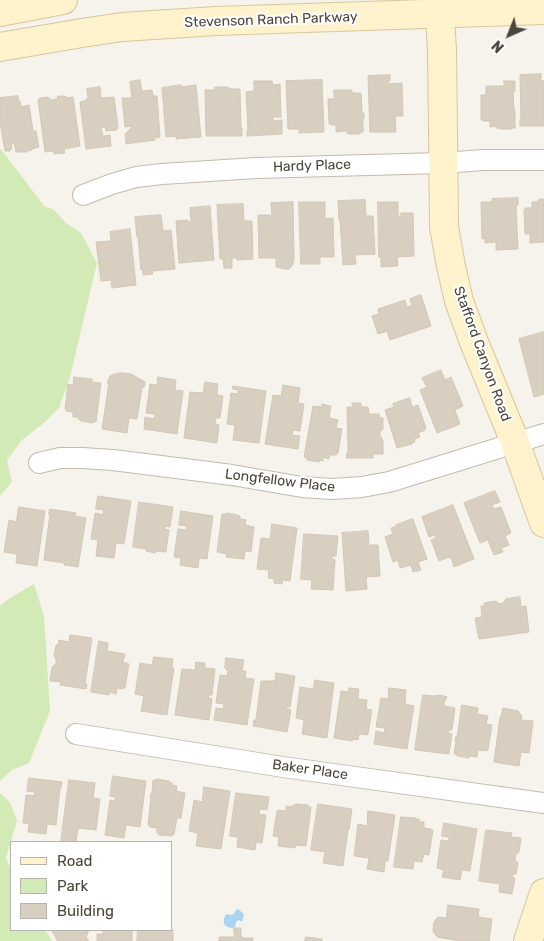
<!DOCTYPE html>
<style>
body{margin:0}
#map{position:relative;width:544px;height:941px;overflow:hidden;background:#f6f3ec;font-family:Rubik,sans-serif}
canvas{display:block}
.legend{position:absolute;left:10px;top:841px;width:162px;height:90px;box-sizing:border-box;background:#fff;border:1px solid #b7b4b0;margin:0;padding:6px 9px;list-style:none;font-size:15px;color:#4b4439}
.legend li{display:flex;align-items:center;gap:10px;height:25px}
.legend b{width:25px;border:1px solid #b7b4b0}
.north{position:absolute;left:484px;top:10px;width:50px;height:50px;-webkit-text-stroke:4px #fff;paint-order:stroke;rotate:224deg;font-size:14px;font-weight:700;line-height:20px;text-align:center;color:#4b4439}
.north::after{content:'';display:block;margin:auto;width:18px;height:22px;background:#4b4439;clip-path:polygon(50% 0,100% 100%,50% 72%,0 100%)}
</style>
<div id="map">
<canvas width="544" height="941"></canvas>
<ul class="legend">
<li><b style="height:6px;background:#fff3cd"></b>Road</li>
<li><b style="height:14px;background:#d2eab5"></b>Park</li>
<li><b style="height:14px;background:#d8cfc1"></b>Building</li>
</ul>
<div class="north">N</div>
</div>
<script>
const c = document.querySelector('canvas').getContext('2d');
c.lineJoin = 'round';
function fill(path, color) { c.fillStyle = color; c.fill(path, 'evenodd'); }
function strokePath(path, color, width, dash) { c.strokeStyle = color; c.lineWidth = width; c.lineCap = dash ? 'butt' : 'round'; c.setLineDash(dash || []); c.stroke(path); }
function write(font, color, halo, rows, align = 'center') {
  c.font = font + ' Rubik,sans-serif'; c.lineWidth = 4; c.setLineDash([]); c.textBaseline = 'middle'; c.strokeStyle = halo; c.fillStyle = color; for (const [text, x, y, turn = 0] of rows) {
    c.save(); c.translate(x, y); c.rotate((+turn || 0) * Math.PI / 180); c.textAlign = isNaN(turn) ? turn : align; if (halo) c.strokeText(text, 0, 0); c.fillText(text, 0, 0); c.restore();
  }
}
fill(new Path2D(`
 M 0,148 L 45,207 L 53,209 L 66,223 L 81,233 L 97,263 L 70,377 L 59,408 L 45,422 L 22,440 L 7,460 L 12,482 L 0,496 Z
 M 34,584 L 44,616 L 50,711 L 29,763 L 12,770 L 0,781 L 0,606 L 10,598 Z
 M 0,793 L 10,802 L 17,821 L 6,858 L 11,869 L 11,930 L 45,930 L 52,941 L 0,941 Z`), '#d2eab5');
fill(new Path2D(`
 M 238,909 L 244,914 L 242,922 L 239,920 L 236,922 L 235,927 L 232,928 C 223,927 222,922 226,914 L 231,915 L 234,914 L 236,910 Z`), '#a9d4f2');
const building = new Path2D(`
 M 541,74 L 541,81 L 544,81 L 544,126 L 520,126 L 520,119 L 521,119 L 520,75 Z
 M 390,75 L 390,81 L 388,81 L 388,84 L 402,83 L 403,116 L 395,116 L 396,132 L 370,132 L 368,76 Z
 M 140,80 L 142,91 L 152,90 L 153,96 L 157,96 L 160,137 L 154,138 L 155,140 L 126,144 L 125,134 L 133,126 L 125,127 L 122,98 L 132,98 L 130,82 Z
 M 322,80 L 324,132 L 299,133 L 299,129 L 288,129 L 286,81 Z
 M 254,81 L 272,81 L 273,85 L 280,84 L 281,117 L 273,117 L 273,121 L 282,120 L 282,134 L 247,136 L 247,130 L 248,130 L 246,92 L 254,91 Z
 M 504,81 L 515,81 L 515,91 L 513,91 L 514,110 L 515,110 L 515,128 L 512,128 L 512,129 L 500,129 L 499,128 L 496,128 L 496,126 L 490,127 L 490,121 L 483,121 L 483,120 L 481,120 L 481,95 L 486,95 L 486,86 L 504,86 Z
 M 181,85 L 181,87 L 196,85 L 201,137 L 176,139 L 176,136 L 166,137 L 162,88 Z
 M 100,87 L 101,98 L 114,97 L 118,127 L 117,128 L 117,130 L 106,131 L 105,127 L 101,128 L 103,136 L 110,135 L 111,146 L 86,149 L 80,102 L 87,100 L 86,99 L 88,99 L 87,89 Z
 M 215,87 L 228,87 L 229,89 L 240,89 L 241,128 L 242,128 L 242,136 L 206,136 L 205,90 L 215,90 Z
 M 334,90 L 352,90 L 352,93 L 361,93 L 362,113 L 364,113 L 364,119 L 363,119 L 363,132 L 360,132 L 360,134 L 348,134 L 347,132 L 345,131 L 336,132 L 336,125 L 331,125 L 331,124 L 329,124 L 328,99 L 334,99 Z
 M 18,96 L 18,100 L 20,101 L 21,107 L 29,105 L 33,131 L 36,131 L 39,147 L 32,149 L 32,150 L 27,151 L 27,152 L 16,152 L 14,143 L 11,144 L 12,148 L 10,151 L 5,151 L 0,122 L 0,98 Z
 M 58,96 L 65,96 L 67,98 L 73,97 L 80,146 L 64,149 L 65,153 L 54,154 L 53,151 L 45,152 L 38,100 L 40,98 L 48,97 L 51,100 L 57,99 Z
 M 518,198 L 518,205 L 516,205 L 518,249 L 496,250 L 496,242 L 485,243 L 485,238 L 482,239 L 481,202 L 492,202 L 492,199 Z
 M 542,199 L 544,199 L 544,242 L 530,243 L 530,234 L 525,234 L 524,210 L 525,209 L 525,208 L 532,208 L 532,202 L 538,202 L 538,200 Z
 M 365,200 L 366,216 L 373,216 L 375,254 L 355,255 L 356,264 L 343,265 L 340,220 L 339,220 L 338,201 Z
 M 293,202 L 294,260 L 292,266 L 289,269 L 285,269 L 276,267 L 276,258 L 259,258 L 258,215 L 270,215 L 270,218 L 272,218 L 271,203 Z
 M 299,202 L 325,202 L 325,219 L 333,218 L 334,257 L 320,257 L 320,264 L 301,264 Z
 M 378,202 L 398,202 L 398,216 L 401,216 L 401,213 L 413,213 L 414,256 L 397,257 L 398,266 L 381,267 L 381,257 L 379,257 Z
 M 243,204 L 244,221 L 252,221 L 253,259 L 237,260 L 237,258 L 232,258 L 232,268 L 224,268 L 223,259 L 220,259 L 217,205 Z
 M 210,206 L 214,260 L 179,263 L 176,221 L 188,220 L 188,222 L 191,222 L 190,208 Z
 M 161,215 L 163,231 L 171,230 L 175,269 L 152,271 L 153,274 L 143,275 L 143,270 L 141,270 L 138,237 L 137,237 L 135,217 Z
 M 130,229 L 136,285 L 112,288 L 111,280 L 101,281 L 96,242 L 111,241 L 110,232 Z
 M 421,295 L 431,326 L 390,340 L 387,331 L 378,334 L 372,316 L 379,314 L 378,309 L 405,300 L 407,307 L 412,306 L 410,299 Z
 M 544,332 L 544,394 L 534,397 L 519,339 Z
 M 441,370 L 445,380 L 451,377 L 463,406 L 455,410 L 460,424 L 437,433 L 420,390 L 427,387 L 422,378 Z
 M 119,373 L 124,373 L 131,374 L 145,382 L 144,387 L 142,388 L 137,419 L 129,418 L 127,433 L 102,429 L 109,383 L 107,383 L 110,376 Z
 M 74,377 L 92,379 L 92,382 L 101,383 L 96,422 L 93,421 L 93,423 L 81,421 L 81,420 L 78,419 L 78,417 L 73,417 L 73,412 L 66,411 L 66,409 L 65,409 L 68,384 L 73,385 Z
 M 158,377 L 176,380 L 175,390 L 183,391 L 177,434 L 144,429 L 145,417 L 154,419 L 155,414 L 146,413 L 150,384 L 157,385 Z
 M 205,382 L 218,384 L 217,395 L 223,396 L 220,418 L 216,418 L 215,424 L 219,425 L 217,443 L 184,438 L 190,392 L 203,393 Z
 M 283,385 L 300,388 L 298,403 L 304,404 L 300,431 L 293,430 L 292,435 L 300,436 L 298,449 L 265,444 L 273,395 L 281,396 Z
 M 233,386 L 266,391 L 259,443 L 233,440 L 235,425 L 227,424 L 231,393 L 238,394 L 238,390 L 233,389 Z
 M 410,398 L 412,407 L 418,405 L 426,428 L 425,429 L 425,430 L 418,433 L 420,437 L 414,439 L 415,442 L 412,443 L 412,444 L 397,448 L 385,410 L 394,407 L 393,404 Z
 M 352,403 L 361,403 L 361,407 L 368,407 L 369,414 L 379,414 L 380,418 L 383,418 L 383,429 L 380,432 L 380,436 L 383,440 L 383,454 L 373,454 L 373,458 L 346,458 L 347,453 L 348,453 L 347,407 L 353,407 Z
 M 322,404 L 331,406 L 329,418 L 338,420 L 336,428 L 342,429 L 338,453 L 337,453 L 336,455 L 330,455 L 329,459 L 323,457 L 323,461 L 320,460 L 319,462 L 307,460 L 307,458 L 304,457 L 313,406 L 322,407 Z
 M 495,491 L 500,502 L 492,505 L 494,509 L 501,507 L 511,533 L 505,536 L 509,545 L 501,548 L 503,552 L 494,555 L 488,540 L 480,543 L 464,503 Z
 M 98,496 L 131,501 L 124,544 L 116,543 L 114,558 L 96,556 L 98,540 L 91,539 L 95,513 L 103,515 L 104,510 L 96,509 Z
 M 139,502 L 173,507 L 170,527 L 165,526 L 165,529 L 169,530 L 166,552 L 156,551 L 155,553 L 146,551 L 146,549 L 133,547 Z
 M 453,505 L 474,559 L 454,567 L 451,557 L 449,558 L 449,557 L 439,561 L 431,540 L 436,538 L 435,535 L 429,537 L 422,517 Z
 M 19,507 L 45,511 L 37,566 L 16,563 L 17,554 L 4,552 L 9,520 L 16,522 Z
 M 50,509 L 76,513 L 75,516 L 86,518 L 78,567 L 64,565 L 64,563 L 44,560 L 50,514 L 49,514 Z
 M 181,511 L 213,516 L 207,559 L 199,558 L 198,568 L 180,565 L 181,558 L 174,557 L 178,529 L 186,530 L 187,526 L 179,525 Z
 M 226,513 L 238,515 L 238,516 L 240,516 L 240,519 L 246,520 L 245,525 L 254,527 L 251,552 L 245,551 L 244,559 L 226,557 L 227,554 L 217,552 L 222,514 L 226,515 Z
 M 413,519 L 427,559 L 418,562 L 421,570 L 413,572 L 411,565 L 400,568 L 398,560 L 393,562 L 385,537 L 393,534 L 391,528 L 397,526 L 396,525 Z
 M 272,524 L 297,528 L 290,581 L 283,580 L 282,584 L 274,583 L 274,579 L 268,578 L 269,570 L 257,569 L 261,538 L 270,539 Z
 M 368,531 L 369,545 L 378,545 L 380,576 L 366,577 L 367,589 L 346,591 L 342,533 Z
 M 304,534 L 338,536 L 336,556 L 332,556 L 332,559 L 335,560 L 333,590 L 311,589 L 312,580 L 301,579 Z
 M 520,597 L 521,607 L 526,606 L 529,632 L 479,639 L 475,618 L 482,617 L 481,606 L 485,606 L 484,603 L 496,601 L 499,604 L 503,603 L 506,599 Z
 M 70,635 L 92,638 L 85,684 L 87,684 L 86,689 L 60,685 L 61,682 L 50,681 L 52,667 L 56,664 L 56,659 L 54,656 L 56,645 L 58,645 L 59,640 L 69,642 Z
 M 99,641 L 108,643 L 107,651 L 125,654 L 123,662 L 129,664 L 125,688 L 124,688 L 123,689 L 117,688 L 116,694 L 110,692 L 109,695 L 91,692 Z
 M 154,657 L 173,659 L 172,668 L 174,668 L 167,715 L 141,711 L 144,696 L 135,694 L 140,663 L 152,665 Z
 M 226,658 L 244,660 L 242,671 L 246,671 L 245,678 L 254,679 L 247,725 L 214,720 L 216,708 L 223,709 L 224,704 L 216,703 L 220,675 L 227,676 L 228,671 L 225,668 Z
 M 196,662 L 205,663 L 205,668 L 215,669 L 212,695 L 209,695 L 208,698 L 212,699 L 209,720 L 175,715 L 182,669 L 195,670 Z
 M 276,673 L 295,676 L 290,707 L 286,707 L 286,709 L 291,710 L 287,732 L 253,726 L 254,720 L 256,720 L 261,681 L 275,681 Z
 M 315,680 L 334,683 L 327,738 L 302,734 L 304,720 L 296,718 L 300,687 L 313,689 Z
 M 349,688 L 359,689 L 358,699 L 367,700 L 366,709 L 372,710 L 368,734 L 367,735 L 359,734 L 358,740 L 353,739 L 352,741 L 334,738 L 341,691 L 349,692 Z
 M 389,688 L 406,690 L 405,704 L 414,706 L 407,749 L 374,744 L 376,731 L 384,733 L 385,728 L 376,727 L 381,698 L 388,699 Z
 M 423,695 L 434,696 L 440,695 L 447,697 L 443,705 L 445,705 L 444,706 L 455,708 L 452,730 L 449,730 L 448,733 L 452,734 L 449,754 L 415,750 Z
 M 462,705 L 478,708 L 477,714 L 488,716 L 486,724 L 492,725 L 488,750 L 487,749 L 487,751 L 478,750 L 477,757 L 470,756 L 469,758 L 457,756 L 457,754 L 454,754 L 456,741 L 455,741 L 456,736 L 457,736 Z
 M 503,708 L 518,711 L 522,716 L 521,720 L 533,721 L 529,753 L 521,752 L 519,766 L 494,762 L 500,717 L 501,717 Z
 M 113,776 L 146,781 L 140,827 L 126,825 L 124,838 L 105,835 L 110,800 L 115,801 L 115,797 L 110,796 Z
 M 29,778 L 62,782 L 61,788 L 60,788 L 56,825 L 47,824 L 46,834 L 28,832 L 29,824 L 23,823 L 26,795 L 34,796 L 35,792 L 27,791 Z
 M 157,779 L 169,781 L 169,782 L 172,783 L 172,785 L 177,786 L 176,791 L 185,793 L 181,818 L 177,818 L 174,834 L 172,836 L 159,835 L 157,832 L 157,828 L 150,827 L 148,824 L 151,798 L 150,798 L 151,793 L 152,793 L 153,780 L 157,780 Z
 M 69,780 L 95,783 L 93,798 L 100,799 L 96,830 L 78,828 L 76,842 L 61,842 Z
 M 204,787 L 230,791 L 221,849 L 196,846 L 198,833 L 189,831 L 194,800 L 202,802 Z
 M 236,793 L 269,797 L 267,810 L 260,809 L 259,814 L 266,815 L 262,843 L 256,842 L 255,850 L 237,847 L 238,837 L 230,836 Z
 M 296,804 L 308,805 L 308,807 L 311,807 L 306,846 L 296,845 L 295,848 L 278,846 L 279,837 L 273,836 L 277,811 L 278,811 L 278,810 L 286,811 L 286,806 L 292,807 L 293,805 L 296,805 Z
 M 318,804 L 352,809 L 349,830 L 348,830 L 343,866 L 323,863 L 325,852 L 311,850 Z
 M 368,811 L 395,815 L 388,861 L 385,861 L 384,872 L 367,869 L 369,858 L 354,856 L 358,824 L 367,826 Z
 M 401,817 L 416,818 L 416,819 L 419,819 L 419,822 L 424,822 L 424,828 L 431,829 L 431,830 L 433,830 L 429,855 L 424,854 L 422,862 L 414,861 L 413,869 L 394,867 Z
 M 444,823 L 477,829 L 470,871 L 462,870 L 460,880 L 442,877 L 444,870 L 437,868 L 441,840 L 449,841 L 449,837 L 442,836 Z
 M 486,830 L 512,833 L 511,837 L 521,838 L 519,852 L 516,854 L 515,860 L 518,863 L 516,874 L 513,874 L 512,878 L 515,878 L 512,894 L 499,892 L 500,884 L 479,881 Z
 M 448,905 L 479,909 L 478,917 L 492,919 L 489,941 L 460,941 L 437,937 L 433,931 L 434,922 L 438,917 L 446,918 Z
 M 234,928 L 241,928 L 241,937 L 243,937 L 243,938 L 253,938 L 253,941 L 219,941 L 219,937 L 234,937 Z
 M 52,930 L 89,930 L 86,937 L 89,941 L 58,941 Z
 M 103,930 L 132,930 L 132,941 L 97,941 L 97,934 L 103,934 Z
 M 138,930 L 173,930 L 173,941 L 137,941 Z
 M 306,937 L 322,939 L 322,941 L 305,941 Z`);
fill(building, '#d8cfc1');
strokePath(building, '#d3c7b4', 1);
const street = new Path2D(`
 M 83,195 L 112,184 L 136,177 L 162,174 L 256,168 L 443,163 L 483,160 L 544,160
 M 39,463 L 60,458 L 82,458 L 113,460 L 232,475 L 302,487 L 332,489 L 362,487 L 389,482 L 544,434
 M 76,734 L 283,767 L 544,803`);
const secondary = new Path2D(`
 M 439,0 L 442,50 L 443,132 L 444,227 L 451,266 L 459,301 L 474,342 L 515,442 L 544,523
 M 0,12 L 63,0
 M 0,47 L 82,33 L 122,27 L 216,21 L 544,10
 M 528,941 L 544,893`);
strokePath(street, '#c2bbae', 22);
strokePath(secondary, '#d6c79b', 30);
strokePath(street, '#fff', 20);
strokePath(secondary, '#fff3cd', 28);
write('14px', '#4b4439', '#fff', [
 ["Stevenson Ranch Parkway",271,20,-2],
 ["Hardy Place",312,166,-2],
 ["Stafford Canyon Road",482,354,70],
 ["Longfellow Place",280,481,7],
 ["Baker Place",310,770,8]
]);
</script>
